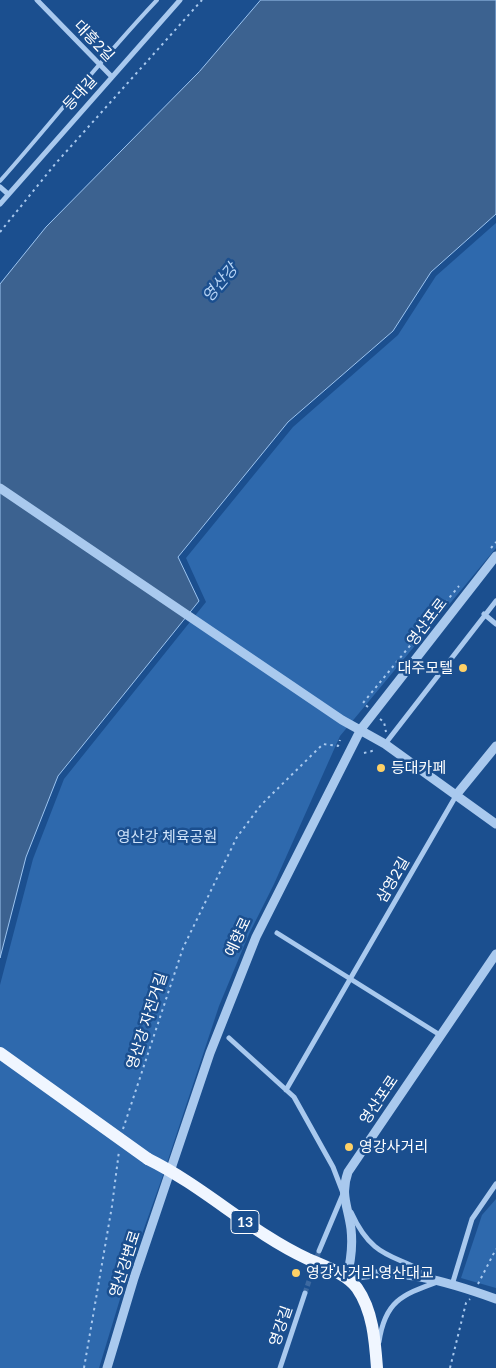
<!DOCTYPE html>
<meta charset="utf-8">
<style>
body{margin:0}
canvas{display:block;background:#1b4f8f}
</style>
<canvas width="496" height="1368"></canvas>
<script>
const c = document.querySelector('canvas').getContext('2d');
c.lineJoin = 'round';
function fill(path, color) { c.fillStyle = color; c.fill(path, 'evenodd'); }
function strokePath(path, color, width, dash) { c.strokeStyle = color; c.lineWidth = width; c.lineCap = dash ? 'butt' : 'round'; c.setLineDash(dash || []); c.stroke(path); }
function write(font, color, halo, rows, align = 'center') {
  c.font = font + ' Lato,"Noto Sans KR",sans-serif'; c.lineWidth = 5; c.setLineDash([]); c.textBaseline = 'middle'; c.strokeStyle = halo; c.fillStyle = color; for (const [text, x, y, turn = 0] of rows) {
    c.save(); c.translate(x, y); c.rotate((+turn || 0) * Math.PI / 180); c.textAlign = isNaN(turn) ? turn : align; if (halo) c.strokeText(text, 0, 0); c.fillText(text, 0, 0); c.restore();
  }
}
fill(new Path2D(`
 M 496,223 L 496,548 L 340,736 L 274,884 L 249,934 L 219,1006 L 162,1178 L 127,1276 L 99,1368 L 0,1368 L 0,985 L 33,859 L 64,779 L 206,602 L 186,558 L 293,427 L 398,335 L 436,276 Z
 M 496,1199 L 496,1288 L 461,1278 L 482,1215 Z`), '#2e69ad');
const water = new Path2D(`
 M 261,0 L 496,0 L 496,214 L 431,272 L 393,331 L 288,422 L 178,557 L 199,601 L 58,776 L 26,857 L 0,958 L 0,284 L 46,227 L 199,72 Z`);
fill(water, '#3c6290');
strokePath(water, '#9cc4f0', 1);
strokePath(new Path2D(`
 M 305,1293 L 319,1251`), '#3d69a0', 5, [5, 2.5]);
strokePath(new Path2D(`
 M 0,232 L 56,163 L 202,0
 M 491,548 L 496,542
 M 368,707 L 363,703 L 459,586
 M 380,719 L 384,722 L 386,732
 M 364,753 L 376,750
 M 123,1129 L 183,948 L 237,837 L 261,805 L 323,744 L 338,746 L 340,740
 M 478,1284 L 496,1249
 M 84,1368 L 112,1206 L 119,1151
 M 450,1368 L 466,1303 L 470,1299`), '#a9c9ee', 2, [2.5, 4]);
strokePath(new Path2D(`
 M 0,181 C 53,121 102,58 157,0`), '#a9c9ee', 4);
strokePath(new Path2D(`
 M 37,0 L 112,77
 M 0,187 L 8,194
 M 0,204 L 180,0
 M 484,614 L 496,624
 M 385,744 L 496,601
 M 277,933 L 440,1035
 M 229,1038 L 294,1097 L 333,1167 L 343,1193
 M 286,1090 L 457,794
 M 351,1212 C 376,1267 401,1251 437,1282 C 402,1295 385,1301 379,1342
 M 319,1251 L 343,1194
 M 452,1285 L 472,1219 L 496,1184
 M 280,1368 L 305,1293`), '#a9c9ee', 5);
strokePath(new Path2D(`
 M 0,488 L 342,720 L 385,744 L 496,824
 M 457,794 L 496,746
 M 346,1279 C 351,1262 353,1247 351,1229 C 348,1206 340,1195 348,1172 L 496,954
 M 346,1279 C 395,1265 449,1282 496,1299
 M 107,1368 L 134,1278 L 210,1053 L 256,937 L 361,729 L 496,556`), '#a9c9ee', 9);
strokePath(new Path2D(`
 M 148,1159 C 205,1187 250,1232 308,1259 C 324,1266 347,1274 357,1288 C 373,1311 375,1341 377,1368`), '#f0f6ff', 12);
strokePath(new Path2D(`
 M 0,1053 L 148,1159`), '#f0f6ff', 12);
for (const [x, y, r, color] of [
 [463,668,5,"#ffd166"],
 [381,768,5,"#ffd166"],
 [349,1147,5,"#ffd166"],
 [296,1273,5,"#ffd166"]
]) { const dot = new Path2D(); dot.arc(x, y, r, 0, 2 * Math.PI); c.fillStyle = color; c.fill(dot); strokePath(dot, '#1b4f8f', 2); }
for (const [x, y, w] of [
 [245,1222,28]
]) { const box = new Path2D(); box.roundRect(x - w / 2, y - 11.5, w, 23, 4); c.fillStyle = '#1b4f8f'; c.fill(box); strokePath(box, '#fff', 1); }
write('bold 14px', '#fff', null, [
 ["13",245,1222]
]);
write('15px', '#fff', '#1b4f8f', [
 ["대흥2길",94,41,46],
 ["등대길",80,93,-47],
 ["영산포로",427,622,-53],
 ["삼영2길",393,880,-60],
 ["예향로",238,937,-65],
 ["영산강 자전거길",147,1021,-72],
 ["영산포로",379,1100,-56],
 ["영산강변로",125,1264,-72],
 ["영강길",281,1326,-71]
]);
write('15px', '#fff', '#1b4f8f', [
 ["대주모텔",453,668,"right"],
 ["등대카페",391,768],
 ["영강사거리",359,1147],
 ["영강사거리.영산대교",306,1273]
], 'left');
write('15px', '#cfe3fa', '#1b4f8f', [
 ["영산강 체육공원",167,837]
]);
write('italic 16px', '#b5d3f5', '#1b4f8f', [
 ["영산강",220,283,-50]
]);
</script>
